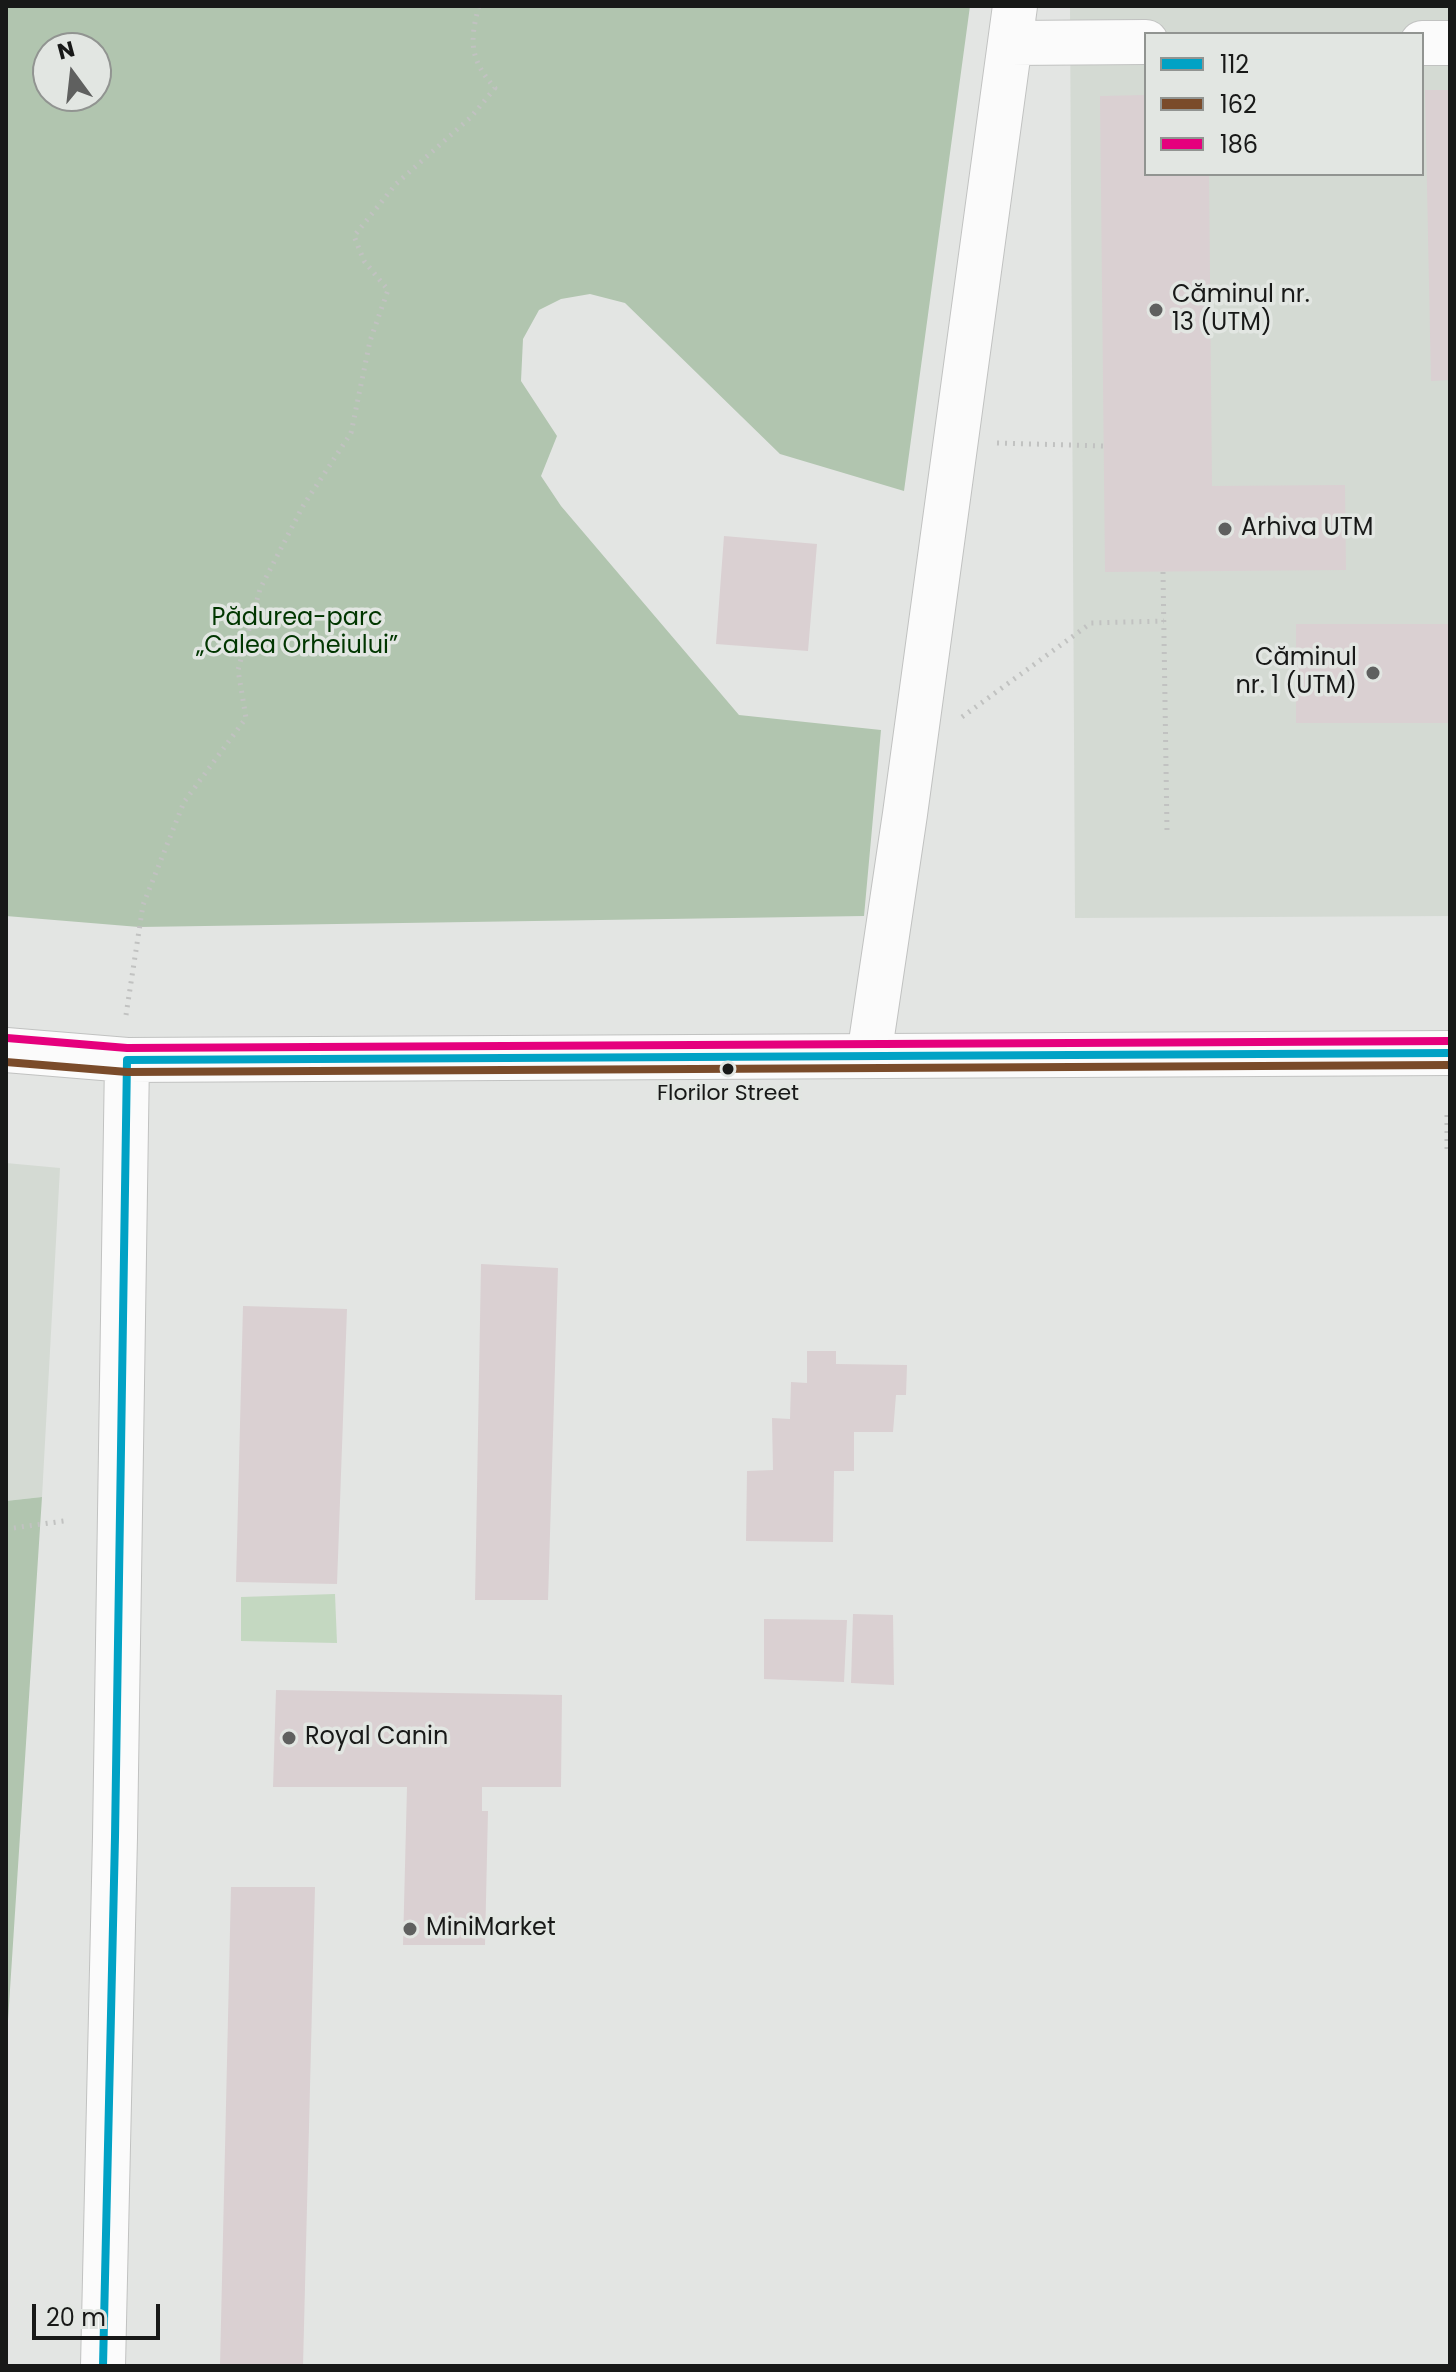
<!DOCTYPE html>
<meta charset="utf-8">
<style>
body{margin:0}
#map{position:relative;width:1456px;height:2372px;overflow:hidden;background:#e3e5e3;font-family:Poppins,sans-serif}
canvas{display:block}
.frame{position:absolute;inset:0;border:8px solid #181918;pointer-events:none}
.legend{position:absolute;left:1144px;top:32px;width:280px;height:144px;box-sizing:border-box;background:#e2e6e2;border:2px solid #919491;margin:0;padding:10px 14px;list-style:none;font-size:24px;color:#181918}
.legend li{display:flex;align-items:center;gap:16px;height:40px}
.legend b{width:40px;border:2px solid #919491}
.north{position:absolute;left:32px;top:32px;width:80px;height:80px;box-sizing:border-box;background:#e2e6e2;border:2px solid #919491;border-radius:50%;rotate:345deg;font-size:22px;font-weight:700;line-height:32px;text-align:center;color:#181918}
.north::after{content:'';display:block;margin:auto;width:28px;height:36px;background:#5f605f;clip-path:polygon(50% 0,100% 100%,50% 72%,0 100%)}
.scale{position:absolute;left:32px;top:2304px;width:128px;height:36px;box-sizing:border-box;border:4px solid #181918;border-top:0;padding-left:10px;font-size:24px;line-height:28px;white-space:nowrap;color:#181918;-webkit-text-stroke:6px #e2e6e2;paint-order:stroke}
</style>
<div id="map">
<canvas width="1456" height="2372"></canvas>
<div class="frame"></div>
<ul class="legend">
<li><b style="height:10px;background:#01a2c5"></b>112</li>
<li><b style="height:10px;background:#7a4b2a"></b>162</li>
<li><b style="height:10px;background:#e5007d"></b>186</li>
</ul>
<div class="north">N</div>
<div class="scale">20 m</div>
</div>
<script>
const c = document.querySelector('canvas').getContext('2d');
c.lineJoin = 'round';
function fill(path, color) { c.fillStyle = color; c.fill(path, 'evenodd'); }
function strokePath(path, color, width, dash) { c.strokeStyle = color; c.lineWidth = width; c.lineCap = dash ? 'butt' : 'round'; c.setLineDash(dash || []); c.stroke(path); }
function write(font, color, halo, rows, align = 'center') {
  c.font = font + ' Poppins,sans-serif'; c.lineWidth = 7; c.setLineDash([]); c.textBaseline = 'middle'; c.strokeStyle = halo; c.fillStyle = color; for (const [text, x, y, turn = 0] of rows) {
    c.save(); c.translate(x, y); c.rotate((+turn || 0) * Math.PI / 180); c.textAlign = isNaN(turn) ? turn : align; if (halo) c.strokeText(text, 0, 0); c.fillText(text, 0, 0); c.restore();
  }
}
fill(new Path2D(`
 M 1070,6 L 1450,6 L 1450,916 L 1075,918 ZM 1146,34 L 1422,34 L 1422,174 L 1146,174 Z
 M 6,1163 L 60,1168 L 42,1497 L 6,1501 Z`), '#d4dad3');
fill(new Path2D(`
 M 335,1594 L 337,1643 L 241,1641 L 241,1597 Z`), '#c4d8c1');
fill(new Path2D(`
 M 6,6 L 970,6 L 904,491 L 780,454 L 625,303 L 590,294 L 561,299 L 539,310 L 523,339 L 521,381 L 557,436 L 541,476 L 561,506 L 739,715 L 881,730 L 864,916 L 139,927 L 6,916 ZM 48,48 L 96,48 L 96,96 L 48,96 Z
 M 42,1497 L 6,2051 L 6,1501 Z`), '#b1c5af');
fill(new Path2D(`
 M 1425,90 L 1450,90 L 1450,380 L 1431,381 Z
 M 1146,95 L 1146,174 L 1209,174 L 1212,486 L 1345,485 L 1346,570 L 1105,572 L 1100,96 Z
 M 724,536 L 817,544 L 808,651 L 716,644 Z
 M 1296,624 L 1450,624 L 1450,723 L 1296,723 Z
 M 481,1264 L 558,1268 L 548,1600 L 475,1600 Z
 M 243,1306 L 347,1309 L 337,1584 L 236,1582 Z
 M 807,1351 L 836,1351 L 836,1364 L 907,1365 L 906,1395 L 896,1395 L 893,1432 L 854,1432 L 854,1471 L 834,1471 L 833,1542 L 746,1541 L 747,1471 L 773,1470 L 772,1418 L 790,1419 L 791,1382 L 807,1383 Z
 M 853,1614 L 893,1615 L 894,1685 L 851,1683 Z
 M 764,1619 L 847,1620 L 844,1682 L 764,1679 Z
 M 276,1690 L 562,1695 L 561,1787 L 482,1787 L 482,1811 L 488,1811 L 485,1945 L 403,1945 L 407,1787 L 273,1787 Z
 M 231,1887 L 315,1887 L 303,2366 L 220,2366 Z`), '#dad0d2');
const minor = new Path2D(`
 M 1010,43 L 1146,42
 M 1422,43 L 1450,43
 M 869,1056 L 905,814 L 1015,6`);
const major = new Path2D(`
 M 6,1050 L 127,1060 L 1450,1053
 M 103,2366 L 115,1837 L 127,1060`);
strokePath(minor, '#c1c2c1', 46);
strokePath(major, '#c1c2c1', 46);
strokePath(new Path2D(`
 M 997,443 L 1104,446
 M 1163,572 L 1167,831
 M 962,717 L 1091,623 L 1164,621
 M 126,1015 L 143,905 L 184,802 L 246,718 L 238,670 L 260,589 L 303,506 L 351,433 L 370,341 L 388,290 L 364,261 L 354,236 L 396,184 L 471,117 L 495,88 C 470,60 469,42 479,6
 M 1447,1149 L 1447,1110
 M 6,1529 L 64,1521`), '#c1c2c1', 5, [2, 6]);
strokePath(minor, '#fbfbfb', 44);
strokePath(major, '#fbfbfb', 44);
strokePath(new Path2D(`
 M 127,1060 L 1450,1053
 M 103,2366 L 115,1837 L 127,1060`), '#01a2c5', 8);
strokePath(new Path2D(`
 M 6,1062 L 127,1072 L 1450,1065`), '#7a4b2a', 8);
strokePath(new Path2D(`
 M 7,1038 L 127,1048 L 1450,1041`), '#e5007d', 8);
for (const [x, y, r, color] of [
 [1156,310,8,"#5f605f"],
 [1225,529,8,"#5f605f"],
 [1373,673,8,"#5f605f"],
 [728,1069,7,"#181918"],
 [289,1738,8,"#5f605f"],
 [410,1929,8,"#5f605f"]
]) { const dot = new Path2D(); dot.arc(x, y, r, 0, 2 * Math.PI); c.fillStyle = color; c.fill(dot); strokePath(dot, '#e2e6e2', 3); }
write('22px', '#181918', '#e2e6e2', [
 ["Florilor Street",728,1094]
]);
write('24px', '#181918', '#e2e6e2', [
 ["Căminul nr.",1172,296],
 ["13 (UTM)",1172,324],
 ["Arhiva UTM",1241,529],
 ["Căminul",1357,659,"right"],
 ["nr. 1 (UTM)",1357,687,"right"],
 ["Royal Canin",305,1738],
 ["MiniMarket",426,1929]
], 'left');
write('24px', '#013600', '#e2e6e2', [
 ["Pădurea-parc",297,619],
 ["„Calea Orheiului”",297,647]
]);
</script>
